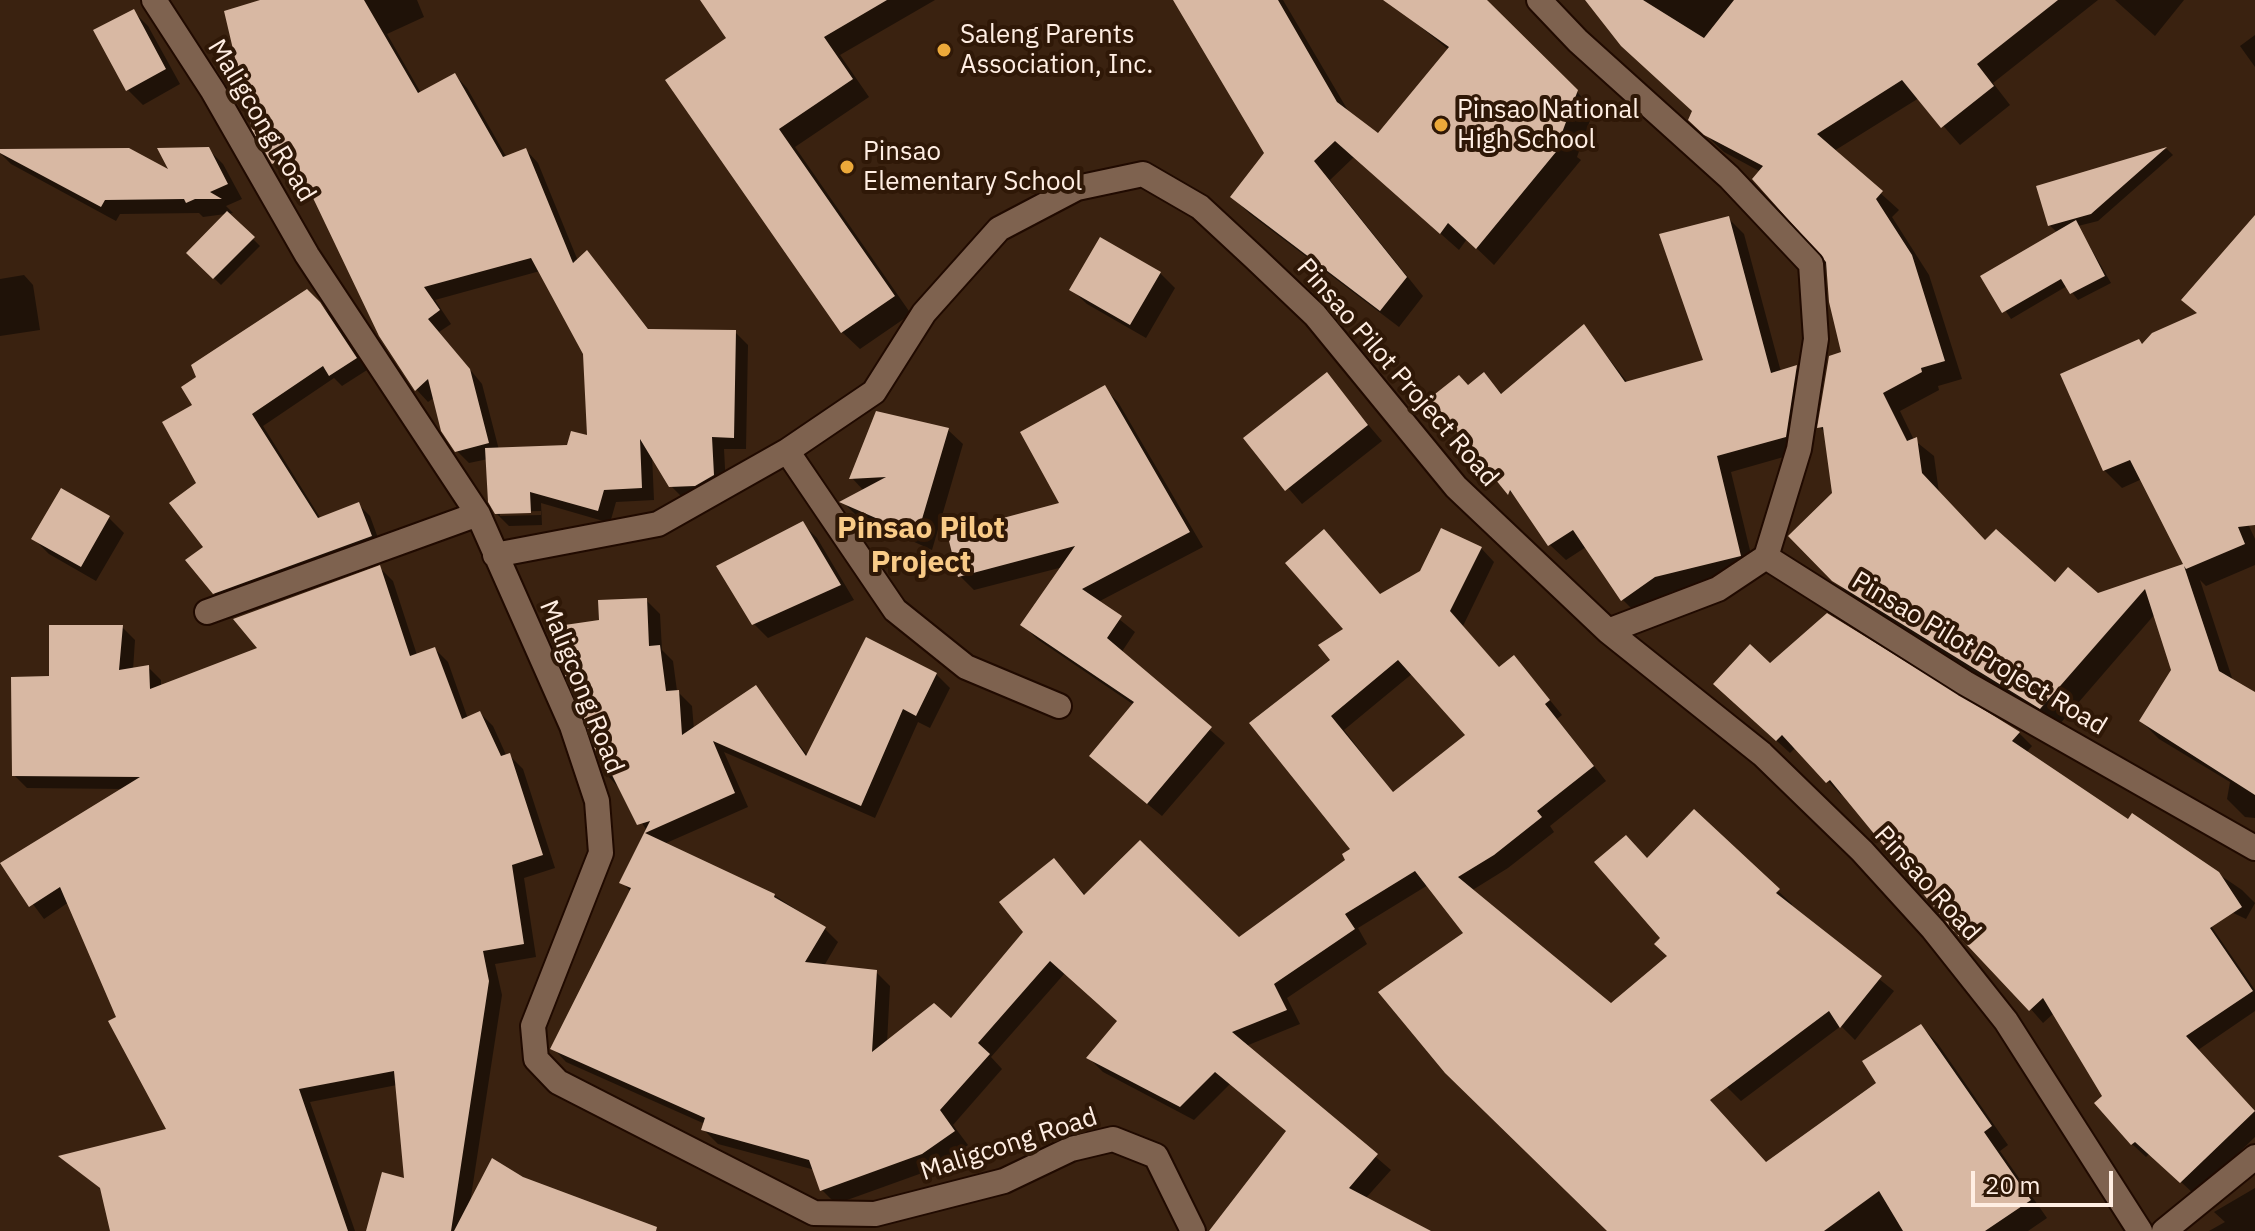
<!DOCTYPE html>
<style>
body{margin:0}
#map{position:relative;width:2255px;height:1231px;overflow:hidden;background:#3a2210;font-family:"IBM Plex Sans",sans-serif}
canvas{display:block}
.scale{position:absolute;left:1971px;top:1171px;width:142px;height:36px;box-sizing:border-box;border:4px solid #ffeee3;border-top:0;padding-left:10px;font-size:24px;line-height:28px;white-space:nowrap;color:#ffeee3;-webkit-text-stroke:6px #2f1807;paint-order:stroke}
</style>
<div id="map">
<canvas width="2255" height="1231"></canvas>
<div class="scale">20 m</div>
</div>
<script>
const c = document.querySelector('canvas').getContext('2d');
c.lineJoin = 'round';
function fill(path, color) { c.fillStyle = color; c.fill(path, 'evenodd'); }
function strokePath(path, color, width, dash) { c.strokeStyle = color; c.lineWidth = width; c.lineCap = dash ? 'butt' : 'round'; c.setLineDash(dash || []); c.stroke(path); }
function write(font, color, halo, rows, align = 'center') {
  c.font = font + ' "IBM Plex Sans",sans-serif'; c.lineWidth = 8; c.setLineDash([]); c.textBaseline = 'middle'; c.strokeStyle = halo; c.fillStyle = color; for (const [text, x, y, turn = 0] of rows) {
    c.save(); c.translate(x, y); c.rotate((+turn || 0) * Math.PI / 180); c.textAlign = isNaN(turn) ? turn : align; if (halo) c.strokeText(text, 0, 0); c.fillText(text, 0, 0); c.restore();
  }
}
fill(new Path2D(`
 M 267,0 L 417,0 L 424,17 L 387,34 L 421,93 L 455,75 L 467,88 L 507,158 L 526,150 L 538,163 L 578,261 L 587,252 L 650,331 L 735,332 L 748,345 L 746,449 L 724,449 L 726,487 L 684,499 L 671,486 L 652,455 L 654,500 L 616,502 L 610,523 L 541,503 L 542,525 L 509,526 L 496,513 L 488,459 L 469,463 L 456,450 L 435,397 L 428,402 L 416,389 L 301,168 L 286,175 L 274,162 ZM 540,271 L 585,353 L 589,438 L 569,447 L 499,450 L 482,384 L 439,332 L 451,324 L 435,300 ZM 541,511 L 541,515 L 500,516 L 500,512 Z
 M 726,0 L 935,0 L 840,55 L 869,97 L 795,147 L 911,314 L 860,349 L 842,332 L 729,39 Z
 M 1196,0 L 1283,0 L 1350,114 L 1378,135 L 1449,50 L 1401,11 L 1410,0 L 1484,0 L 1594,109 L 1577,157 L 1581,160 L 1494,265 L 1467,239 L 1459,250 L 1354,157 L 1330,180 L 1423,296 L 1399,327 L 1250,214 L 1232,197 L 1266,153 Z
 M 1587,0 L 2098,0 L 1993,83 L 2010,105 L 1960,145 L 1919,98 L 1834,151 L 1899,210 L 1892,217 L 1929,275 L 1962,379 L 1938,386 L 1939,390 L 1900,411 L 1914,440 L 1934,456 L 1939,493 L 1986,543 L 2055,585 L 2097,596 L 2186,565 L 2142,479 L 2122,488 L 2104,470 L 2143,346 L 2199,315 L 2255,218 L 2255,454 L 2220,464 L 2255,539 L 2255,565 L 2206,586 L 2200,580 L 2233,681 L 2255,694 L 2255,818 L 2245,817 L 2227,799 L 2230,782 L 2159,739 L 2141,721 L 2173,670 L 2155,614 L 2059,725 L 1852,598 L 1791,536 L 1834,494 L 1826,434 L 1820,427 L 1844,353 L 1831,302 L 1824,254 L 1761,172 L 1724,152 L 1708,137 L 1694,112 Z
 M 2115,0 L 2184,0 L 2155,36 Z
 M 133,11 L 148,26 L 180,84 L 143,105 L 128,90 L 96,31 Z
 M 2255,35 L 2255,67 L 2240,46 Z
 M 208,149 L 223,164 L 242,199 L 226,206 L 233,213 L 203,217 L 199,213 L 120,214 L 116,221 L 11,164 L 0,153 L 173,174 Z
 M 2167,149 L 2173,155 L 2098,221 L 2078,226 L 2111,283 L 2078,300 L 2067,286 L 2011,319 L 1983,277 L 2058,233 L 2049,225 L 2039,187 Z
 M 227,213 L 260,246 L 221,285 L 188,253 Z
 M 1728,218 L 1744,234 L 1781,372 L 1796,368 L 1811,383 L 1801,452 L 1731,472 L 1755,571 L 1671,592 L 1638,615 L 1622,599 L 1586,547 L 1566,560 L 1550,545 L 1524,508 L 1433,398 L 1469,387 L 1484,375 L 1503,395 L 1584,327 L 1628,383 L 1706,362 Z
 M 1160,273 L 1175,288 L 1146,338 L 1087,304 L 1072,290 Z
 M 24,275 L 33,285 L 40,330 L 0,336 L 0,279 Z
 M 307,291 L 332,316 L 367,370 L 342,386 L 334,378 L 263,426 L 321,519 L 358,504 L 370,516 L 382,549 L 227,605 L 214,593 L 206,547 L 195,406 Z
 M 1326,375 L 1382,441 L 1302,504 L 1246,439 Z
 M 1104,388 L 1118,402 L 1203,547 L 1098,602 L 1135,632 L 1121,653 L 1225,743 L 1162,816 L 1106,770 L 1134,705 L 1037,639 L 1023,625 L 1063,567 L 974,590 L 960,576 L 1062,504 Z
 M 948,430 L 963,444 L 932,550 L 857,516 L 843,502 L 864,491 L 852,478 Z
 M 109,518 L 124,533 L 96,581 L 49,554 L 34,539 Z
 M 802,523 L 817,538 L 854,600 L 768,638 L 753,623 Z
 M 1324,532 L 1381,596 L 1481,548 L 1494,562 L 1463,626 L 1500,669 L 1514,658 L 1527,672 L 1562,715 L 1557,719 L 1606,781 L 1550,826 L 1554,832 L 1508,868 L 1471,891 L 1611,1006 L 1670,957 L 1662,938 L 1648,860 L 1694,812 L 1778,891 L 1792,904 L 1790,907 L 1894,991 L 1855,1040 L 1841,1026 L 1741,1101 L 1727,1087 L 1696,1086 L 1757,1231 L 1610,1231 L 1466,933 L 1428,885 L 1358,928 L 1367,944 L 1287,998 L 1300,1024 L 1246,1046 L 1391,1170 L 1365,1199 L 1418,1231 L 1214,1231 L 1288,1132 L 1230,1084 L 1194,1120 L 1103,1072 L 1089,1058 L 1119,1022 L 1065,973 L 991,1057 L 1002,1069 L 953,1125 L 968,1145 L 936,1168 L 836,1204 L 822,1190 L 815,1170 L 718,1144 L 704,1130 L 705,1124 L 566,1062 L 553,1048 L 631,892 L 622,882 L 647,831 L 622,791 L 608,776 L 601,622 L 646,600 L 660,614 L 662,650 L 673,661 L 677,691 L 692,706 L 694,730 L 755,688 L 808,756 L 936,674 L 950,688 L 930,728 L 918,722 L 875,818 L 724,752 L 748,807 L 664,844 L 774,895 L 824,928 L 838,942 L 824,966 L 876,972 L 890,986 L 887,1043 L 951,1021 L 1026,932 L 1054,860 L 1086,896 L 1238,940 L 1348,860 L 1353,850 L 1252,723 L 1333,660 L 1346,630 ZM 1413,673 L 1468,736 L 1394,794 L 1344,730 Z
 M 380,568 L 393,581 L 417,655 L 435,649 L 448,662 L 468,719 L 480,713 L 493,726 L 507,757 L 510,756 L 523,769 L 555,868 L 524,878 L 536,957 L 495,964 L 502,995 L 470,1203 L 522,1179 L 635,1231 L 368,1231 L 407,1180 L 397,1085 L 310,1102 L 355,1231 L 123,1231 L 117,1202 L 62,1157 L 176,1128 L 118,1017 L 69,902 L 44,919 L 3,864 L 124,789 L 27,788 L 14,775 L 51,678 L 122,627 L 135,640 L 133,670 L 148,667 L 161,680 L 161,687 L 260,649 Z
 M 1827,616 L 2019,733 L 2032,746 L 2026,753 L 2128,822 L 2133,816 L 2242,890 L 2255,903 L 2246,919 L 2187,891 L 2255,990 L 2255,1011 L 2198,1050 L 2255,1112 L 2255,1137 L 2195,1195 L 2150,1153 L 2146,1157 L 2132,1144 L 2054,1013 L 2043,1023 L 1843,793 L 1841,795 L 1796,747 L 1790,753 L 1729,697 Z
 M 1921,1026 L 1938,1044 L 2008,1145 L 2000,1151 L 2047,1218 L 2028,1231 L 1821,1231 L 1879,1083 Z
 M 2255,1188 L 2255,1231 L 2209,1231 L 2225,1222 L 2214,1212 Z`), '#0007');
fill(new Path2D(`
 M 260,0 L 364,0 L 418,93 L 455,73 L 503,157 L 526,148 L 573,263 L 587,250 L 648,329 L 736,330 L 734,438 L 712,437 L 714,475 L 695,486 L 669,487 L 640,439 L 642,488 L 604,490 L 598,511 L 530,492 L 531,513 L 495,514 L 488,502 L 485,448 L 567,445 L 571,431 L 587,435 L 583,354 L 531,258 L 424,287 L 440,310 L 428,319 L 470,369 L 489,443 L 455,452 L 441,431 L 428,379 L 415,391 L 379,336 L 292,154 L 272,164 L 252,130 L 224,11 Z
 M 700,0 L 887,0 L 824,37 L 853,79 L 779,129 L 895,296 L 841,333 L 665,80 L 726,38 Z
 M 1173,0 L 1278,0 L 1337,102 L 1378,133 L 1449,47 L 1383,0 L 1487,0 L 1578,90 L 1560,138 L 1565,141 L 1476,249 L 1448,223 L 1440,234 L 1335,141 L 1314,161 L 1407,277 L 1380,311 L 1230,197 L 1264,153 Z
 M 1585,0 L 1643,0 L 1704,38 L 1734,0 L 2058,0 L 1977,64 L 1994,86 L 1941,128 L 1902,80 L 1817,134 L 1883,191 L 1876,199 L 1912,255 L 1945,361 L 1921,368 L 1922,372 L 1883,393 L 1907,441 L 1917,437 L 1922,473 L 1985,540 L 1996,529 L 2055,582 L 2068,567 L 2098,593 L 2183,564 L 2130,460 L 2103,471 L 2060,374 L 2139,339 L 2142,344 L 2152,333 L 2197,313 L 2181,300 L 2255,215 L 2255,525 L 2238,527 L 2245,544 L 2186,569 L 2184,566 L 2219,671 L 2255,692 L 2255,795 L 2139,721 L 2171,670 L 2145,589 L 2040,709 L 1832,581 L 1788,536 L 1832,493 L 1823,427 L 1817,428 L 1829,356 L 1841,352 L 1829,302 L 1826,262 L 1752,179 L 1763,166 L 1704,135 L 1688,120 L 1692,111 L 1621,46 Z
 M 134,9 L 166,69 L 126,91 L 93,30 Z
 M 209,147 L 228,184 L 210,192 L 222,199 L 195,199 L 186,203 L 184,199 L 105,200 L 101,207 L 0,153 L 0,149 L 129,148 L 168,169 L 157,148 Z
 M 2167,147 L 2091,214 L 2048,226 L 2036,186 Z
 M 227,211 L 255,237 L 213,279 L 186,253 Z
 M 1729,216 L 1771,373 L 1797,365 L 1786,437 L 1717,456 L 1741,556 L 1655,577 L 1621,601 L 1573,530 L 1548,546 L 1510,490 L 1508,495 L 1430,398 L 1459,375 L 1468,385 L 1484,372 L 1501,394 L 1584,324 L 1625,382 L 1703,360 L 1659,234 Z
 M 2076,220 L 2105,276 L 2070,294 L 2061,279 L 2002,313 L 1980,276 Z
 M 1100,237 L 1161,272 L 1130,325 L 1069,290 Z
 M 307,289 L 320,302 L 357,358 L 329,376 L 323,366 L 252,414 L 318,518 L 359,502 L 372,536 L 213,594 L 185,560 L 203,547 L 169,503 L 196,483 L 162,422 L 192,405 L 181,387 L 196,377 L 191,365 Z
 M 1327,372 L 1368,425 L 1285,491 L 1243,438 Z
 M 1105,385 L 1190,532 L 1082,589 L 1122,616 L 1107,638 L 1212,727 L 1147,804 L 1089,756 L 1134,702 L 1020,625 L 1075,546 L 958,577 L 947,533 L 1059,503 L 1020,432 Z
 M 876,411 L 949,428 L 917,536 L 839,502 L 886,477 L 849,479 Z
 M 61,488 L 110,516 L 81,567 L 31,539 Z
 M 803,521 L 841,585 L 752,625 L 716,566 Z
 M 1441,528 L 1482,547 L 1450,611 L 1499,667 L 1514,655 L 1550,700 L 1545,704 L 1594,766 L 1537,811 L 1542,817 L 1494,855 L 1458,877 L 1611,1003 L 1667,956 L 1654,944 L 1660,938 L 1594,862 L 1626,835 L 1647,858 L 1694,809 L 1780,889 L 1776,893 L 1882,976 L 1840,1028 L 1829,1011 L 1710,1100 L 1766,1162 L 1876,1083 L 1862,1061 L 1921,1024 L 1992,1126 L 1984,1132 L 2031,1200 L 1985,1231 L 1903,1231 L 1879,1191 L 1824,1231 L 1607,1231 L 1445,1073 L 1378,992 L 1463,933 L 1415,871 L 1345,914 L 1355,929 L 1274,984 L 1287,1010 L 1232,1032 L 1378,1154 L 1349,1188 L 1431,1231 L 1209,1231 L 1286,1131 L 1215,1072 L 1180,1107 L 1086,1058 L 1117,1021 L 1050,961 L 978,1043 L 990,1054 L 940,1110 L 955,1131 L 922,1154 L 820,1191 L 809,1160 L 701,1130 L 705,1118 L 550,1049 L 631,888 L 619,883 L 650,821 L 637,825 L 612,775 L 606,777 L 555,650 L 551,627 L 599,620 L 598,600 L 647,598 L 649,646 L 660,645 L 666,691 L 679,690 L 682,735 L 756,685 L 806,756 L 866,637 L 937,673 L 916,716 L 903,709 L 861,806 L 713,741 L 735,793 L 645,833 L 775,894 L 774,897 L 826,927 L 805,962 L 877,970 L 872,1052 L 934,1003 L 951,1018 L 1023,932 L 999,902 L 1054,858 L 1084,895 L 1140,840 L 1239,937 L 1345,860 L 1342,854 L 1350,849 L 1249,723 L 1330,660 L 1318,645 L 1343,629 L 1285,563 L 1324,529 L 1380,594 L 1420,571 ZM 1398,660 L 1465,735 L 1393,792 L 1331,716 Z
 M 380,565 L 410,656 L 435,647 L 462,719 L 480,711 L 501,756 L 510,753 L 543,855 L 512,865 L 524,944 L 483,951 L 489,981 L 451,1231 L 366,1231 L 382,1172 L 404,1178 L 394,1071 L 299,1089 L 348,1231 L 110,1231 L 100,1188 L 58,1156 L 166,1129 L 108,1021 L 116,1017 L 60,887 L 29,907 L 0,863 L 140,777 L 12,776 L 11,677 L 49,676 L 49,625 L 123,625 L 119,670 L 149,665 L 150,689 L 257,648 L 233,619 Z
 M 1827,613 L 2020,732 L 2012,741 L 2128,819 L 2132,813 L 2219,872 L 2242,907 L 2210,928 L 2253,991 L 2186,1036 L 2255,1111 L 2180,1183 L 2135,1142 L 2131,1145 L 2094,1103 L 2102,1096 L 2043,998 L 2029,1011 L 1952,929 L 1830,780 L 1826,783 L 1782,735 L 1776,741 L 1713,684 L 1750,644 L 1770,663 Z
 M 492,1158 L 523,1177 L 657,1227 L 656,1231 L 454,1231 Z`), '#d8b8a3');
const street = new Path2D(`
 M 154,0 L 213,91 L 307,255 L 478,514 L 572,726 L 597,801 L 601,853 L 533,1026 L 536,1059 L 558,1082 L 814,1213 L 875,1214 L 1004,1181 L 1071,1149 L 1113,1139 L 1156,1156 L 1193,1231
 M 1539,0 L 1578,41 L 1729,177 L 1811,264 L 1816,339 L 1799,449 L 1766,557
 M 787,451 L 895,610 L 966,667 L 1059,706
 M 495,555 L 658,524 L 787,451 L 874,392 L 924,313 L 999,229 L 1077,188 L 1143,174 L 1200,207 L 1255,258 L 1315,315 L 1456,487 L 1608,631 L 1762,754 L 1862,851 L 1933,929 L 2006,1021 L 2140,1231
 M 1766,557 L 1965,683 L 2255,848
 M 207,612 L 478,514
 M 1608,631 L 1718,589 L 1766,557
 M 2164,1231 L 2255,1157`);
strokePath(street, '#200a00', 28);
strokePath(street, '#7e624f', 24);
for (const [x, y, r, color] of [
 [944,50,8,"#eca93a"],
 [1441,125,8,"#eca93a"],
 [847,167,8,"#eca93a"]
]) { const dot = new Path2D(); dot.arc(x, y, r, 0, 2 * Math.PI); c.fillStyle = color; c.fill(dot); strokePath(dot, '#2f1807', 3); }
write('26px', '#ffeee3', '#2f1807', [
 ["Saleng Parents",960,35],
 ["Association, Inc.",960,65],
 ["Pinsao National",1457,110],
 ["High School",1457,140],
 ["Pinsao",863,152],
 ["Elementary School",863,182]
], 'left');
write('26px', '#ffeee3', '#2f1807', [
 ["Maligcong Road",261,121,59],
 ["Pinsao Pilot Project Road",1397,373,49],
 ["Pinsao Pilot Project Road",1979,654,31],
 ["Maligcong Road",581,687,68],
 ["Pinsao Road",1927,884,48],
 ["Maligcong Road",1009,1145,-18]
]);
write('bold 30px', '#f9cb87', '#2f1807', [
 ["Pinsao Pilot",921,529],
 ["Project",921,563]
]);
</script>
